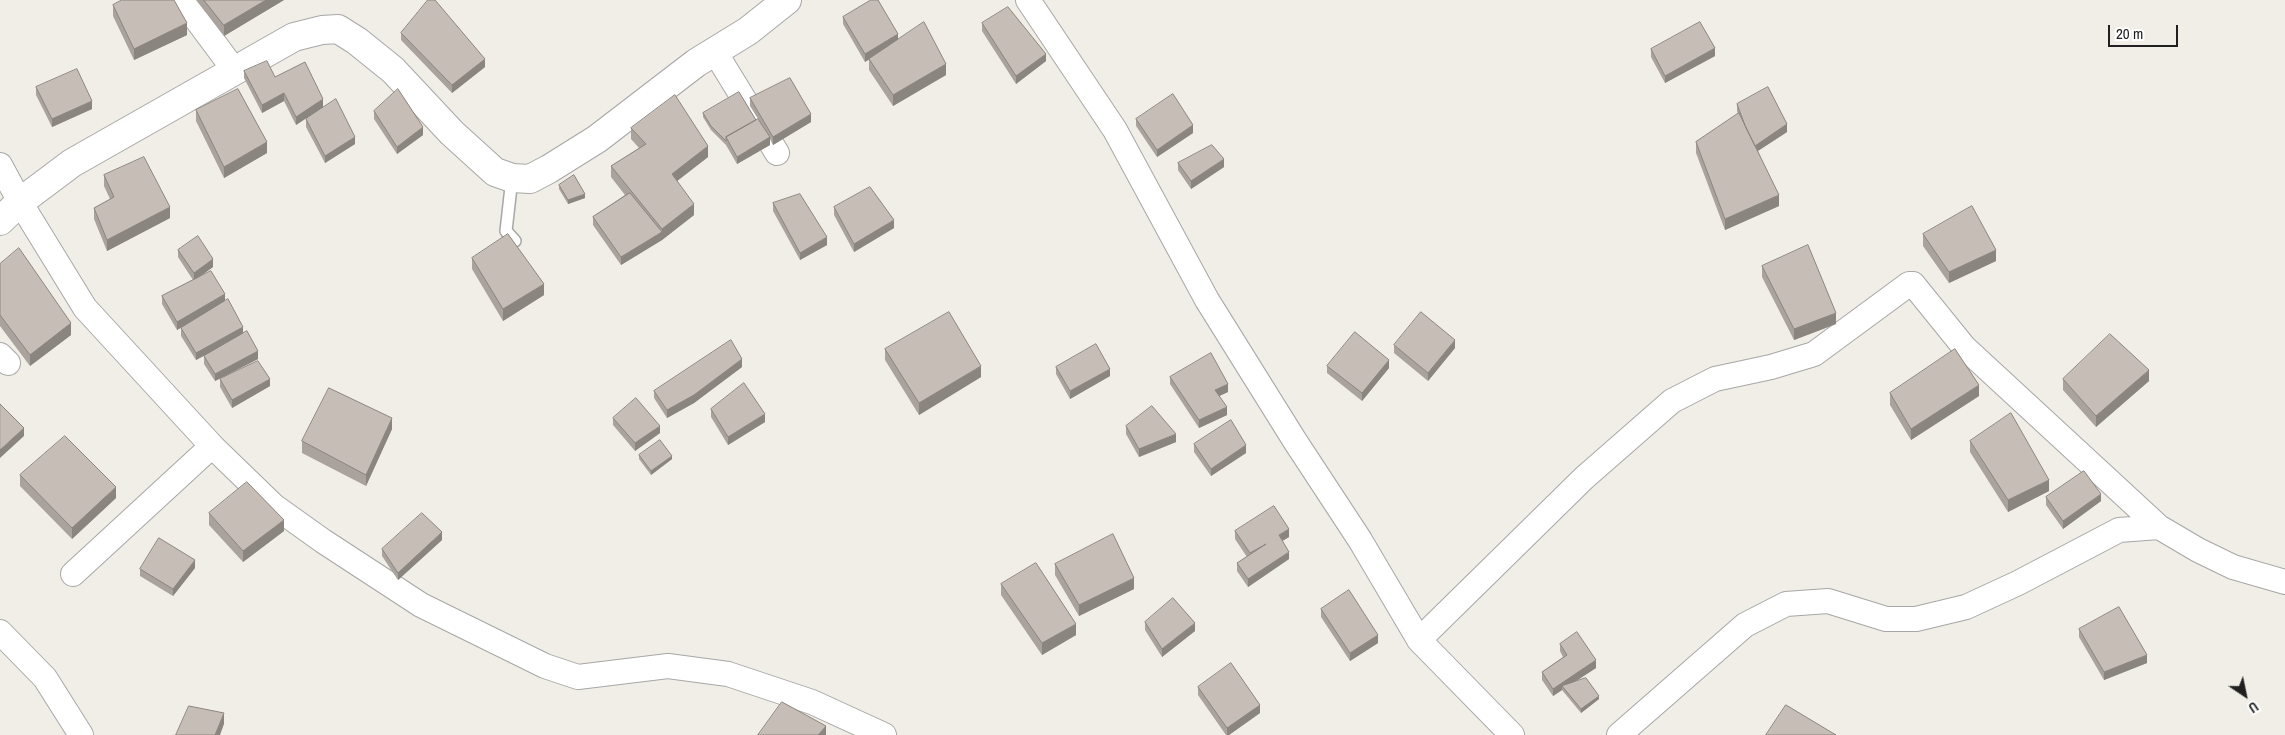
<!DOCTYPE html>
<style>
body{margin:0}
#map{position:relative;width:2285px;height:735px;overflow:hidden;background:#f1eee7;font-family:"Archivo Narrow",sans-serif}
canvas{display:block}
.north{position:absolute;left:2220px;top:670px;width:50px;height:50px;-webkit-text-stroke:4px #fff;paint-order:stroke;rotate:146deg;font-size:14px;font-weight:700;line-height:20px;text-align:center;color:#202020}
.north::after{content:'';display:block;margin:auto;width:18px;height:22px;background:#202020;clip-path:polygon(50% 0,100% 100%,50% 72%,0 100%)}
.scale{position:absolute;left:2108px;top:25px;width:70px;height:22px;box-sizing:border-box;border:2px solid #202020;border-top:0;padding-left:6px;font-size:15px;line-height:18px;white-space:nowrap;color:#202020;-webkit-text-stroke:4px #fff;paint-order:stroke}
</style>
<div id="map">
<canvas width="2285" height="735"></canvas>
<div class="north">U</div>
<div class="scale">20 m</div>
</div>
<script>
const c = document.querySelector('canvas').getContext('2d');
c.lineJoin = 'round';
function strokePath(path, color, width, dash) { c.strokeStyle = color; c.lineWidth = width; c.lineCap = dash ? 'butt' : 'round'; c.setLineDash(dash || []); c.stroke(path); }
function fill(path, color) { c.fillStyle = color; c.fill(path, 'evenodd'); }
const service = new Path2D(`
 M 512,178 L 506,231 L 515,241`);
const minor = new Path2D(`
 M 182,0 L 235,71
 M 1028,0 L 1115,130 L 1207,300 L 1295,441 L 1360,540 L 1419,640 L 1512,735
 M 715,52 L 777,153
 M 0,165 L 20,202 L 85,308 L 212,446 L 274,506 L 323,541 L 421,605 L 545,666 L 578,677 L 668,666 L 728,674 L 812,702 L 884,735
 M 0,355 L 8,363
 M 73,574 L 212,446
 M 0,632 L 45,678 L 81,735
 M 1419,640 L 1584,478 L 1672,401 L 1715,379 L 1771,367 L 1814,354 L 1909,284 L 1913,284 L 1964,347 L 2159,527
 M 1619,735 L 1745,625 L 1786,604 L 1828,601 L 1886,619 L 1916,619 L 1966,607 L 2018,583 L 2119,530 L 2159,527 L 2198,550 L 2233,567 L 2285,582`);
const tertiary = new Path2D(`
 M 0,221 L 20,202 L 72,163 L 294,37 L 322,30 L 338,29 L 357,41 L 393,70 L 452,133 L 495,172 L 512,178 L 530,179 L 549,169 L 597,139 L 696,63 L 748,31 L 787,0`);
strokePath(service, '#a7a7a7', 14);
strokePath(minor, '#a7a7a7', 26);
strokePath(tertiary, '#a7a7a7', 30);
strokePath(service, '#fff', 11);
strokePath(minor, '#fff', 24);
strokePath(tertiary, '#fff', 28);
fill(new Path2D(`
 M 196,0 L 284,0 L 224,36 Z
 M 113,5 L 187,35 L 134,60 L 113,16 Z
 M 843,17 L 898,39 L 946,75 L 893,106 L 869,70 L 869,59 L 865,62 L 843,24 Z
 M 982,23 L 1046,61 L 1016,84 L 982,31 Z
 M 401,33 L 485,67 L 452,93 L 401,40 Z
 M 1651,49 L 1715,56 L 1665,83 L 1651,57 Z
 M 244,71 L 275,77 L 323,107 L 296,125 L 284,101 L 262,113 L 244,78 Z
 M 36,87 L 92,109 L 52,127 L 36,95 Z
 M 750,98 L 811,122 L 773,145 L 770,139 L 770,145 L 737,164 L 726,145 L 711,130 L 703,117 L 703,113 L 756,120 L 760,122 L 750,106 Z
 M 1737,104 L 1787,132 L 1758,151 L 1779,206 L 1725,230 L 1696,153 L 1696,142 L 1738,114 L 1737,111 Z
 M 196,110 L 267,153 L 224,178 L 196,121 Z
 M 374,111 L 423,135 L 397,154 L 374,119 Z
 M 306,119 L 355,144 L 325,163 L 306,127 Z
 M 1136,119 L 1193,133 L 1157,157 L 1136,126 Z
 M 631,128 L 708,157 L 677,181 L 694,215 L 662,240 L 621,265 L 593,225 L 593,217 L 625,195 L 611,177 L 611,166 L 639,148 L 631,139 Z
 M 1178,163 L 1224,167 L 1191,189 L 1178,170 Z
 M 104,175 L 170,218 L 107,251 L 94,219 L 94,208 L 110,199 L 104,186 Z
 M 559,185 L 585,198 L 568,204 L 559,189 Z
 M 773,203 L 827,245 L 800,260 L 773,211 Z
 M 834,207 L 894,228 L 854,252 L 834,215 Z
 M 1923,234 L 1996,261 L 1949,283 L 1923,246 Z
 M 178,250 L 213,267 L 197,278 L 225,301 L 243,334 L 258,359 L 215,381 L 204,364 L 204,356 L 217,349 L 196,360 L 181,336 L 181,328 L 212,309 L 177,330 L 162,304 L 162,296 L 193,280 L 178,257 Z
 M 472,258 L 544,295 L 503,321 L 472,269 Z
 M 0,264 L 71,335 L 30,366 L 0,326 Z
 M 1762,266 L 1836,324 L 1794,340 L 1762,277 Z
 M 1394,345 L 1455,348 L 1428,381 L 1394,353 Z
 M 885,349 L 981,377 L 919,415 L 885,360 Z
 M 1327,366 L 1389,368 L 1362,401 L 1327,373 Z
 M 742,367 L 694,403 L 667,418 L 654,398 L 654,391 Z
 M 1056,367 L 1110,376 L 1070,399 L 1056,374 Z
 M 1170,377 L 1228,392 L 1219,396 L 1227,415 L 1199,428 L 1170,384 Z
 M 220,379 L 270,386 L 232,408 L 220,387 Z
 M 2063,379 L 2149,381 L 2096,427 L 2063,390 Z
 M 1890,393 L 1979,396 L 1911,440 L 1890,405 Z
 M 711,409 L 765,422 L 728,445 L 711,417 Z
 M 613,418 L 660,433 L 635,451 L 613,425 Z
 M 1126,426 L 1176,442 L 1139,457 L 1126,434 Z
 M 392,429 L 366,486 L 302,453 L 302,441 Z
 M 1970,441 L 2049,491 L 2008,512 L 1970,452 Z
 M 1194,444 L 1246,453 L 1211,476 L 1194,452 Z
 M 639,455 L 672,459 L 651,475 L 639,459 Z
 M 20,475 L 116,498 L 72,539 L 20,486 Z
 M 2046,497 L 2101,501 L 2063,529 L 2046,505 Z
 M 209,513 L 284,531 L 243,562 L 209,525 Z
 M 1235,531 L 1289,537 L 1282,541 L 1289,559 L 1248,587 L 1237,571 L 1237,563 L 1247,557 L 1235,539 Z
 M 442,540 L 398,580 L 382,556 L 382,549 Z
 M 1055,564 L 1134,589 L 1079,616 L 1055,575 Z
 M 195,568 L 173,596 L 140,576 L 140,569 Z
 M 1001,584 L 1076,635 L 1042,655 L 1001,595 Z
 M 1321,609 L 1378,643 L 1350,661 L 1321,617 Z
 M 1145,622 L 1195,631 L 1162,657 L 1145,630 Z
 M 2079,629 L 2147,663 L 2104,680 L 2079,637 Z
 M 1560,644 L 1596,668 L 1575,681 L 1599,699 L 1581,713 L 1562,690 L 1553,696 L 1542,680 L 1542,672 L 1563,657 L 1560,651 Z
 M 1198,687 L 1260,713 L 1229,735 L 1226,735 L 1198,695 Z`), '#aaa39d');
fill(new Path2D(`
 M 266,0 L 284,0 L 224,36 L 224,25 Z
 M 187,23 L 187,35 L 134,60 L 134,49 Z
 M 898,34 L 898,42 L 865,62 L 865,54 Z
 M 1715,48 L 1715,56 L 1665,83 L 1665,76 Z
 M 1046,54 L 1046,61 L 1016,84 L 1016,76 Z
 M 485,59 L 485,67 L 452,93 L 452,85 Z
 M 946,64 L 946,75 L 893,106 L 893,95 Z
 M 284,93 L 284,101 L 262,113 L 262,105 Z
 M 323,99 L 323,107 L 296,125 L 296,117 Z
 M 92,101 L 92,109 L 52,127 L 52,119 Z
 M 811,114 L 811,122 L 773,145 L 773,137 Z
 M 1787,124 L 1787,132 L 1753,154 L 1753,146 Z
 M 1193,125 L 1193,133 L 1157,157 L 1157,150 Z
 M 423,127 L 423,135 L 397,154 L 397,147 Z
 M 355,137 L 355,144 L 325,163 L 325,156 Z
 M 770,137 L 770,145 L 737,164 L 737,157 Z
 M 267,142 L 267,153 L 224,178 L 224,167 Z
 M 708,146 L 708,157 L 672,185 L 672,174 Z
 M 1224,159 L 1224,167 L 1191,189 L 1191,181 Z
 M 585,194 L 585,198 L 568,204 L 568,200 Z
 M 1779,195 L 1779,206 L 1725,230 L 1725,219 Z
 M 694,204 L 694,215 L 662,240 L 621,265 L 621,257 L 662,232 L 662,229 Z
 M 170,207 L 170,218 L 107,251 L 107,240 Z
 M 894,220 L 894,228 L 854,252 L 854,244 Z
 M 827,237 L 827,245 L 800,260 L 800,253 Z
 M 1996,250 L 1996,261 L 1949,283 L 1949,272 Z
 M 213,259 L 213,267 L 194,281 L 194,273 Z
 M 544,284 L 544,295 L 503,321 L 503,309 Z
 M 225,294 L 225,301 L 177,330 L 177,322 Z
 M 1836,313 L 1836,324 L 1794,340 L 1794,329 Z
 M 71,323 L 71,335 L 30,366 L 30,355 Z
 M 243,327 L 243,334 L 196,360 L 196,353 Z
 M 1455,340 L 1455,348 L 1428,381 L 1428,373 Z
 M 258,351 L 258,359 L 215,381 L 215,374 Z
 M 742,359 L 742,367 L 694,403 L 667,418 L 667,410 Z
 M 1389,360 L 1389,368 L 1362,401 L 1362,393 Z
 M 981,366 L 981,377 L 919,415 L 919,403 Z
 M 1110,369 L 1110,376 L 1070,399 L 1070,391 Z
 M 2149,370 L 2149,381 L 2096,427 L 2096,416 Z
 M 270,379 L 270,386 L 232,408 L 232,400 Z
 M 1228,384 L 1228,392 L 1215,398 L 1215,390 Z
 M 1979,385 L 1979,396 L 1911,440 L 1911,429 Z
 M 1227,407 L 1227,415 L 1199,428 L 1199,420 Z
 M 765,414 L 765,422 L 728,445 L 728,437 Z
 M 392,418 L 392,429 L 366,486 L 366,475 Z
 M 660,426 L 660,433 L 635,451 L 635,443 Z
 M 24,428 L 24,436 L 0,458 L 0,450 Z
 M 1176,434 L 1176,442 L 1139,457 L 1139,449 Z
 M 1246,445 L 1246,453 L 1211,476 L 1211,469 Z
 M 672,456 L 672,459 L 651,475 L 651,471 Z
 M 2049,480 L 2049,491 L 2008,512 L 2008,500 Z
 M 116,487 L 116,498 L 72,539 L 72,528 Z
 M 2101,494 L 2101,501 L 2063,529 L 2063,521 Z
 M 284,520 L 284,531 L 243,562 L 243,551 Z
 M 1289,529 L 1289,537 L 1279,543 L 1279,535 Z
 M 442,532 L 442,540 L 398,580 L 398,573 Z
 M 1289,552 L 1289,559 L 1248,587 L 1248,579 Z
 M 195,560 L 195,568 L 173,596 L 173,589 Z
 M 1134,578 L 1134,589 L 1079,616 L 1079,605 Z
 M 1195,623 L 1195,631 L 1162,657 L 1162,649 Z
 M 1076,624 L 1076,635 L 1042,655 L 1042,643 Z
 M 1378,635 L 1378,643 L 1350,661 L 1350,653 Z
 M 2147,655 L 2147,663 L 2104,680 L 2104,672 Z
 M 1596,660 L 1596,668 L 1564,689 L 1562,686 L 1562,690 L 1553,696 L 1553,689 Z
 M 1599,696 L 1599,699 L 1581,713 L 1581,709 Z
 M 1260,705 L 1260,713 L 1229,735 L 1227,735 L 1227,728 Z
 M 224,713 L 224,724 L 220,735 L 215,735 Z
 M 826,726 L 826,735 L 818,735 Z`), '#8b857f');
const building = new Path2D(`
 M 122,0 L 174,0 L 187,23 L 134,49 L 113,5 Z
 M 204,0 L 266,0 L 224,25 Z
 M 428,0 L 435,0 L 485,59 L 452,85 L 401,33 Z
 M 871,0 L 878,0 L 898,34 L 865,54 L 843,17 Z
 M 1008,7 L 1046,54 L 1016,76 L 982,23 Z
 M 924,22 L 946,64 L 893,95 L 869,59 Z
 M 1700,22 L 1715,48 L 1665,76 L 1651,49 Z
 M 267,61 L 275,77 L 305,62 L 323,99 L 296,117 L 284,93 L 262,105 L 244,71 Z
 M 77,69 L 92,101 L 52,119 L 36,87 Z
 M 790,78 L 811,114 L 773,137 L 750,98 Z
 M 1768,87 L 1787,124 L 1755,146 L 1746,128 L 1737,104 Z
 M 238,89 L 267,142 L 224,167 L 196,110 Z
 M 398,89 L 423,127 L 397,147 L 374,111 Z
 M 739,92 L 756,120 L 726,137 L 726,141 L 711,126 L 703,113 Z
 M 1173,94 L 1193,125 L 1157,150 L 1136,119 Z
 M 675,95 L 708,146 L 672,174 L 694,204 L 662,229 L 611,166 L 646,144 L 631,128 Z
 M 336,99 L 355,137 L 325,156 L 306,119 Z
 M 1739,113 L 1779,195 L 1725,219 L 1696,142 Z
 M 758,119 L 770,137 L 737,157 L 726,137 Z
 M 1212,145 L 1224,159 L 1191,181 L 1178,163 Z
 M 144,157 L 170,207 L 107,240 L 94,208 L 114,197 L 104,175 Z
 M 574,175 L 585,194 L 568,200 L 559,185 Z
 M 870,187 L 894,220 L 854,244 L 834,207 Z
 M 630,193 L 662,232 L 621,257 L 593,217 Z
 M 800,194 L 827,237 L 800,253 L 773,203 Z
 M 1972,206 L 1996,250 L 1949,272 L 1923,234 Z
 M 508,234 L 544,284 L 503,309 L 472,258 Z
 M 198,236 L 213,259 L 194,273 L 178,250 Z
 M 1808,245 L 1836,313 L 1794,329 L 1762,266 Z
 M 19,248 L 71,323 L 30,355 L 0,315 L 0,264 Z
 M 211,271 L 225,294 L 177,322 L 162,296 Z
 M 228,299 L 243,327 L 196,353 L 181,328 Z
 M 949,312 L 981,366 L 919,403 L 885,349 Z
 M 1421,312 L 1455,340 L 1428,373 L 1394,345 Z
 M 247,331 L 258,351 L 215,374 L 204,356 Z
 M 1355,332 L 1389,360 L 1362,393 L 1327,366 Z
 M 2110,334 L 2149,370 L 2096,416 L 2063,379 Z
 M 731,340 L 742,359 L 694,395 L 667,410 L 654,391 Z
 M 1096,344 L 1110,369 L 1070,391 L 1056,367 Z
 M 1955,349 L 1979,385 L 1911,429 L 1890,393 Z
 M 1211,353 L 1228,384 L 1215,390 L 1227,407 L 1199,420 L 1170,377 Z
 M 258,361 L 270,379 L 232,400 L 220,379 Z
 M 744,383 L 765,414 L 728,437 L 711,409 Z
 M 329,388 L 392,418 L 366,475 L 302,441 Z
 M 636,398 L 660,426 L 635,443 L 613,418 Z
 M 0,404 L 24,428 L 0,450 Z
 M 1152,406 L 1176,434 L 1139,449 L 1126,426 Z
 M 2011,413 L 2049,480 L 2008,500 L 1970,441 Z
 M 1231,420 L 1246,445 L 1211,469 L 1194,444 Z
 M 65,436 L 116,487 L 72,528 L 20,475 Z
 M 660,440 L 672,456 L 651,471 L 639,455 Z
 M 2084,471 L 2101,494 L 2063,521 L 2046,497 Z
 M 247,482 L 284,520 L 243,551 L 209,513 Z
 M 1274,506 L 1289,529 L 1279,535 L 1289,552 L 1248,579 L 1237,563 L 1266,544 L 1250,553 L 1235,531 Z
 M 422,513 L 442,532 L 398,573 L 382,549 Z
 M 1113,534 L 1134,578 L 1079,605 L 1055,564 Z
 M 159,538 L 195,560 L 173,589 L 140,569 Z
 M 1036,563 L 1076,624 L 1042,643 L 1001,584 Z
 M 1349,590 L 1378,635 L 1350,653 L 1321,609 Z
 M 1173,598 L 1195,623 L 1162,649 L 1145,622 Z
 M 2119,607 L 2147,655 L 2104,672 L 2079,629 Z
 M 1577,632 L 1596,660 L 1553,689 L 1542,672 L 1567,655 L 1560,644 Z
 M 1231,663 L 1260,705 L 1227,728 L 1198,687 Z
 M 1586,678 L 1599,696 L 1581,709 L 1562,686 Z
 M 782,702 L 826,726 L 818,735 L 758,735 Z
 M 1786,705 L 1836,735 L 1766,735 Z
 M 189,706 L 224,713 L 215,735 L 176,735 Z`);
fill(building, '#c6beb6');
strokePath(building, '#8b857f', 1);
</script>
